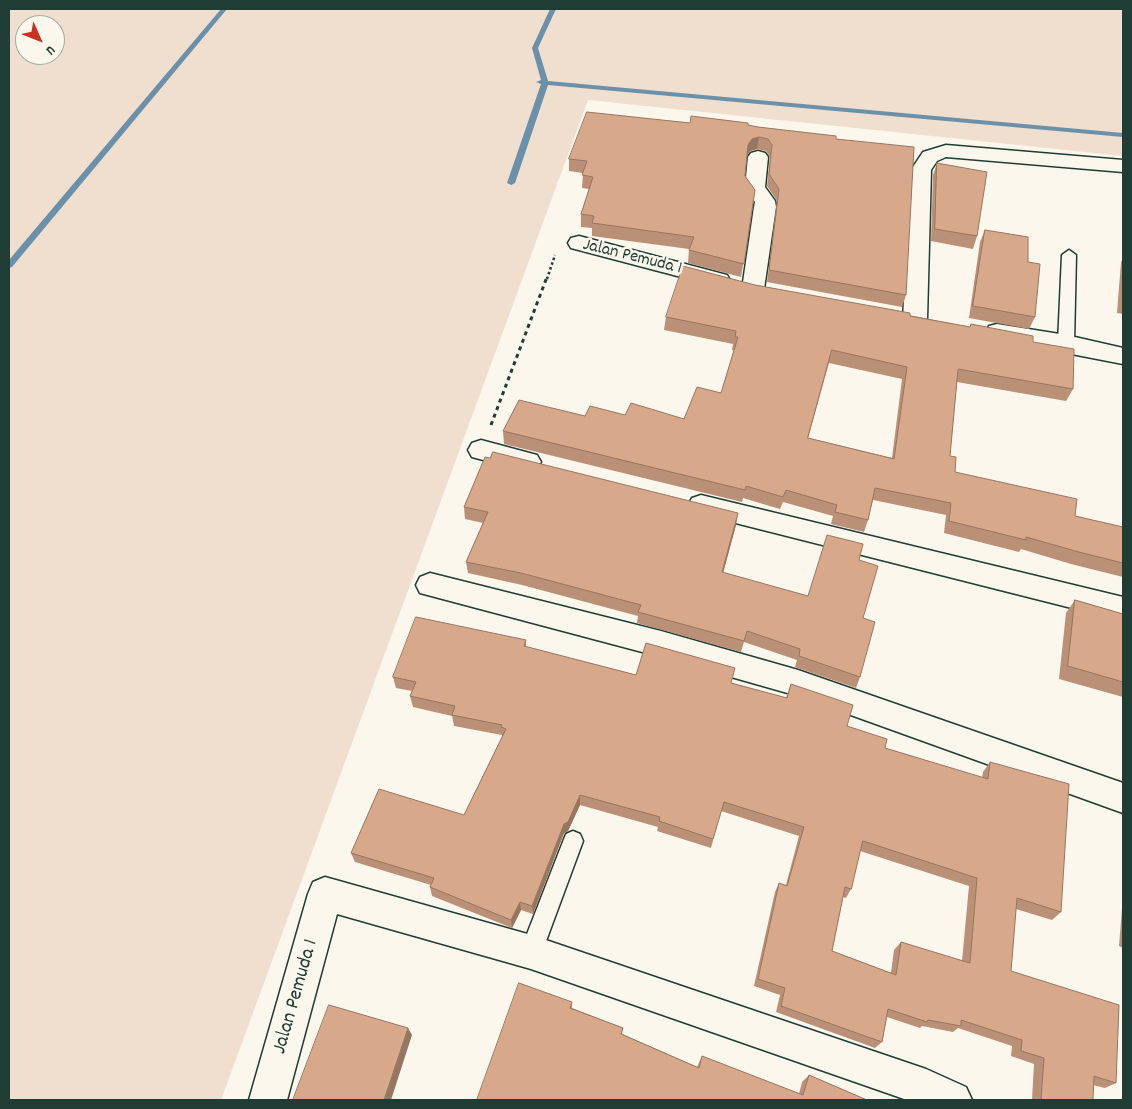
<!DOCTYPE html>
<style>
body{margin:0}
#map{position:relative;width:1132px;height:1109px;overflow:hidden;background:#fbf7ec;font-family:Dekko,sans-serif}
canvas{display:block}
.frame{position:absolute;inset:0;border:10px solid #1f3d34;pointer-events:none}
.north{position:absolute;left:15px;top:15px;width:50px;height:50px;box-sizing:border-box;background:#fbf7ec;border:1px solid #a3ada2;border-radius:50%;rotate:134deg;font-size:14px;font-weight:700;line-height:20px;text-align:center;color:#1f3d34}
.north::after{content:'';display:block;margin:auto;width:18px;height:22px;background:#c8321e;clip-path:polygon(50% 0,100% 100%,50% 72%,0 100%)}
</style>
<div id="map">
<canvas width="1132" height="1109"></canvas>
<div class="frame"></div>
<div class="north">U</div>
</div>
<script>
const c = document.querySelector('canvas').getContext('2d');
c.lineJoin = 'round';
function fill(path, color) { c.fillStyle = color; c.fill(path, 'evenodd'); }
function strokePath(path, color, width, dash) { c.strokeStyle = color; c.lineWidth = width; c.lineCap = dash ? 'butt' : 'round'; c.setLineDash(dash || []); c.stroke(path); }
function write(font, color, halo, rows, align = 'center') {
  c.font = font + ' Dekko,sans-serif'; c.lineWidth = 5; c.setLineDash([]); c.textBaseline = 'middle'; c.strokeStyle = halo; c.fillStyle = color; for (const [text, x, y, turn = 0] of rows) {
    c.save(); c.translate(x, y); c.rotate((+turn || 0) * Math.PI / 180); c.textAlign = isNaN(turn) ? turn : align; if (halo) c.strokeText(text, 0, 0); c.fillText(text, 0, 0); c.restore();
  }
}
fill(new Path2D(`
 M 9,9 L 1123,9 L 1123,156 L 588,100 L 221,1100 L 9,1100 ZM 25,25 L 55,25 L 55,55 L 25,55 Z`), '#f0dfcf');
fill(new Path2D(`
 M 221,9 L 227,9 L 12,267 L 9,268 L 9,260 Z
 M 550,9 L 556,9 L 538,48 L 548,81 L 1123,133 L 1123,137 L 548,85 L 515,183 L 511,185 L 507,183 L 541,84 L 536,82 L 541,80 L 532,48 Z`), '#6a91a9');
const service = new Path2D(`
 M 1069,250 L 1076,255 L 1074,343 L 1071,347 L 1061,347 L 1058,343 L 1062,255 Z
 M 573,831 L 580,834 L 583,841 L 539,960 L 531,963 L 523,960 L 520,952 L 566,834 Z`);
const minor = new Path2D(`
 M 946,145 L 1123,160 L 1123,172 L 946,157 L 937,161 L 931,170 L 927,319 L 923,325 L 915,327 L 907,325 L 903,319 L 911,170 L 923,152 Z
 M 758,151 L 765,153 L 768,157 L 765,187 L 775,201 L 776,207 L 764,289 L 761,294 L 753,296 L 745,294 L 742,289 L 754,207 L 755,202 L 745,188 L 748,157 L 751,153 Z
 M 579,236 L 727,275 L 730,280 L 727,285 L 719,287 L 571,248 L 568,243 L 571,238 Z
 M 997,324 L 1066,335 L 1123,348 L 1123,364 L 989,338 L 985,332 L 989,326 Z
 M 481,440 L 537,455 L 541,462 L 537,469 L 528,472 L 472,457 L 468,450 L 472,443 Z
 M 701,495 L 1123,597 L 1123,621 L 692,512 L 688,505 L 692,498 Z
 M 430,573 L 661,631 L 798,670 L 1123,783 L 1123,813 L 798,696 L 661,657 L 420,593 L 416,585 L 420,577 Z
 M 325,877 L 531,935 L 926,1069 L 966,1087 L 972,1100 L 907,1100 L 531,969 L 337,914 L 287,1100 L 249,1100 L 308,894 L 313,882 Z`);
strokePath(service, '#1f3d34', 3);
strokePath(minor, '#1f3d34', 3);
strokePath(new Path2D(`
 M 547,279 L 555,255`), '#1f3d34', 2.5, [2.5, 2.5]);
strokePath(new Path2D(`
 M 491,425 L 547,277`), '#1f3d34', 3, [4, 4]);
fill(service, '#fbf7ec');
fill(minor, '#fbf7ec');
fill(new Path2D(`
 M 690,123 L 748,125 L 758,127 L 836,139 L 906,295 L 902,307 L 767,282 L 777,201 L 767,186 L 770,157 L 766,151 L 757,149 L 750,151 L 747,156 L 745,176 L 755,190 L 741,277 L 688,263 L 689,249 L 592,236 L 592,228 L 581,227 L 581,214 L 589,189 L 582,188 L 583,173 L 569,171 L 569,159 Z
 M 937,163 L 977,236 L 973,249 L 931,241 L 933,175 Z
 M 985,230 L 1028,262 L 1035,317 L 1029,329 L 969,318 L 980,242 Z
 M 1123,258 L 1123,314 L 1117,313 L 1121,262 Z
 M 755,285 L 970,327 L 971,324 L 1033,342 L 1073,389 L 1066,401 L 957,382 L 950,456 L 955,472 L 1075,516 L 1123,527 L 1123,577 L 1071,564 L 1021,549 L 1019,552 L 944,533 L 946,515 L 873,500 L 868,520 L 864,532 L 831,524 L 833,516 L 783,502 L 780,509 L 743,498 L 742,502 L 504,444 L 503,431 L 585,416 L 625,415 L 684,419 L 721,393 L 734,350 L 732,350 L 733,344 L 664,330 L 666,317 ZM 829,363 L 902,379 L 892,458 L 808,438 Z
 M 464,507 L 736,525 L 723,573 L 808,596 L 859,560 L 863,618 L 860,677 L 856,688 L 795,667 L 797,660 L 744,642 L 741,652 L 637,623 L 638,616 L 522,585 L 468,573 L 466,562 L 483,523 L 465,519 Z
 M 1075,600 L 1123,614 L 1123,697 L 1059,679 L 1066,613 Z
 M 526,640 L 526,647 L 636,675 L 732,683 L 786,698 L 791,684 L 847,726 L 885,748 L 982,778 L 983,772 L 990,762 L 1061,912 L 1052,920 L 1016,909 L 1011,971 L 1116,1083 L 1105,1088 L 1093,1085 L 1093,1100 L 1032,1100 L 1034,1064 L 1011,1056 L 1012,1046 L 958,1028 L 953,1032 L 922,1026 L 920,1028 L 887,1017 L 882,1042 L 875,1048 L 776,1012 L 780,995 L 754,986 L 775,892 L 779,883 L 786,885 L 799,836 L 721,811 L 711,848 L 657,831 L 658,827 L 580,805 L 568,831 L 564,833 L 533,914 L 521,910 L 512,928 L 432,896 L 430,887 L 431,885 L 355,862 L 351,853 L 464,815 L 502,737 L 502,735 L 454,726 L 452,716 L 413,707 L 410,696 L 412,691 L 396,688 L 393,677 ZM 860,851 L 969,886 L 962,961 L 901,942 L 894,950 L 891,973 L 832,951 L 843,897 L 846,898 L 851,889 Z
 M 1123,896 L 1123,948 L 1119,946 Z
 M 572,1002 L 572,1008 L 623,1028 L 622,1034 L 697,1067 L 702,1056 L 799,1094 L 802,1082 L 809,1075 L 867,1100 L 477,1100 Z`), '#ba9077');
fill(new Path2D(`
 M 759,137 L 757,149 L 750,151 L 746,157 L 748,145 L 752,139 Z
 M 738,513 L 736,525 L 720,584 L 722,572 Z
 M 580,795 L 580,805 L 568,831 L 564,833 L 533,914 L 532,906 L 564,824 Z
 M 520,902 L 521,910 L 512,928 L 511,920 Z
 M 408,1028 L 412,1035 L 391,1100 L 384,1100 Z`), '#977661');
const building = new Path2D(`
 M 587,112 L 690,123 L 691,116 L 748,123 L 748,125 L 758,127 L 836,136 L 836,139 L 914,147 L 906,295 L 769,270 L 779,189 L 769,174 L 772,145 L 768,139 L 759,137 L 752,139 L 748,145 L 745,176 L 755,190 L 744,264 L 689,250 L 694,237 L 592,223 L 594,216 L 581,214 L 593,177 L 582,175 L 587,161 L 569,159 Z
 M 937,163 L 987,172 L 977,236 L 935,229 Z
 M 985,230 L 1028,237 L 1028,262 L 1040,264 L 1035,317 L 973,306 Z
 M 683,266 L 755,285 L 910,313 L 910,316 L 970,327 L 971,324 L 1033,336 L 1033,342 L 1074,349 L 1073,389 L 958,369 L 950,456 L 956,457 L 955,472 L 1077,499 L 1075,516 L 1123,527 L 1123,563 L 1079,552 L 1026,537 L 1026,540 L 949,521 L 951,503 L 875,488 L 868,520 L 835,512 L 837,505 L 786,490 L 783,497 L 746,486 L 745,490 L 503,431 L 519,400 L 585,416 L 590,406 L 625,415 L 631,403 L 684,419 L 697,387 L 721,393 L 738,337 L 735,337 L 736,331 L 666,317 ZM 832,350 L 907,367 L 894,459 L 808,438 Z
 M 493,452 L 738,513 L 722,572 L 808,596 L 827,535 L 863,544 L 859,560 L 878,566 L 863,618 L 875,622 L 860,677 L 799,656 L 800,649 L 747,631 L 744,641 L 638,612 L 641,605 L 521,573 L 466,562 L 488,512 L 464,507 L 485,457 L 490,458 Z
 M 1075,600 L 1123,614 L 1123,682 L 1068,666 Z
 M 416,617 L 526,640 L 524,646 L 636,675 L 646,643 L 735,668 L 731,683 L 787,698 L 791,684 L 853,705 L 847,726 L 887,739 L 885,748 L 988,779 L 990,762 L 1069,784 L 1061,912 L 1017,898 L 1011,971 L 1119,1005 L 1116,1083 L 1094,1076 L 1093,1100 L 1044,1100 L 1041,1099 L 1044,1058 L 1021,1051 L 1022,1040 L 961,1020 L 961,1026 L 928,1020 L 927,1022 L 888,1009 L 882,1042 L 781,1006 L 785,988 L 758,979 L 779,883 L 787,886 L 804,827 L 724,802 L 713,839 L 659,821 L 660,817 L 580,795 L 568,822 L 564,824 L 532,906 L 520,902 L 511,920 L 430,887 L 434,878 L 351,853 L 379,789 L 464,815 L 506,729 L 501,727 L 502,725 L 452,715 L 455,706 L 410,696 L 416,682 L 393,677 ZM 863,841 L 977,878 L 970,963 L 901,942 L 896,975 L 832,951 L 845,887 L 851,889 Z
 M 519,983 L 572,1002 L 570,1008 L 623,1028 L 621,1034 L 699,1068 L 702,1056 L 803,1095 L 809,1075 L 867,1100 L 477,1100 Z
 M 329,1005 L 408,1028 L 384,1100 L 293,1100 Z`);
fill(building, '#d8a88a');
strokePath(building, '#977661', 1);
write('18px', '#1f3d34', '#fbf7ec', [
 ["Jalan Pemuda 1",632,258,14]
]);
write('21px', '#1f3d34', '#fbf7ec', [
 ["Jalan Pemuda 1",297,997,-74]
]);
</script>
